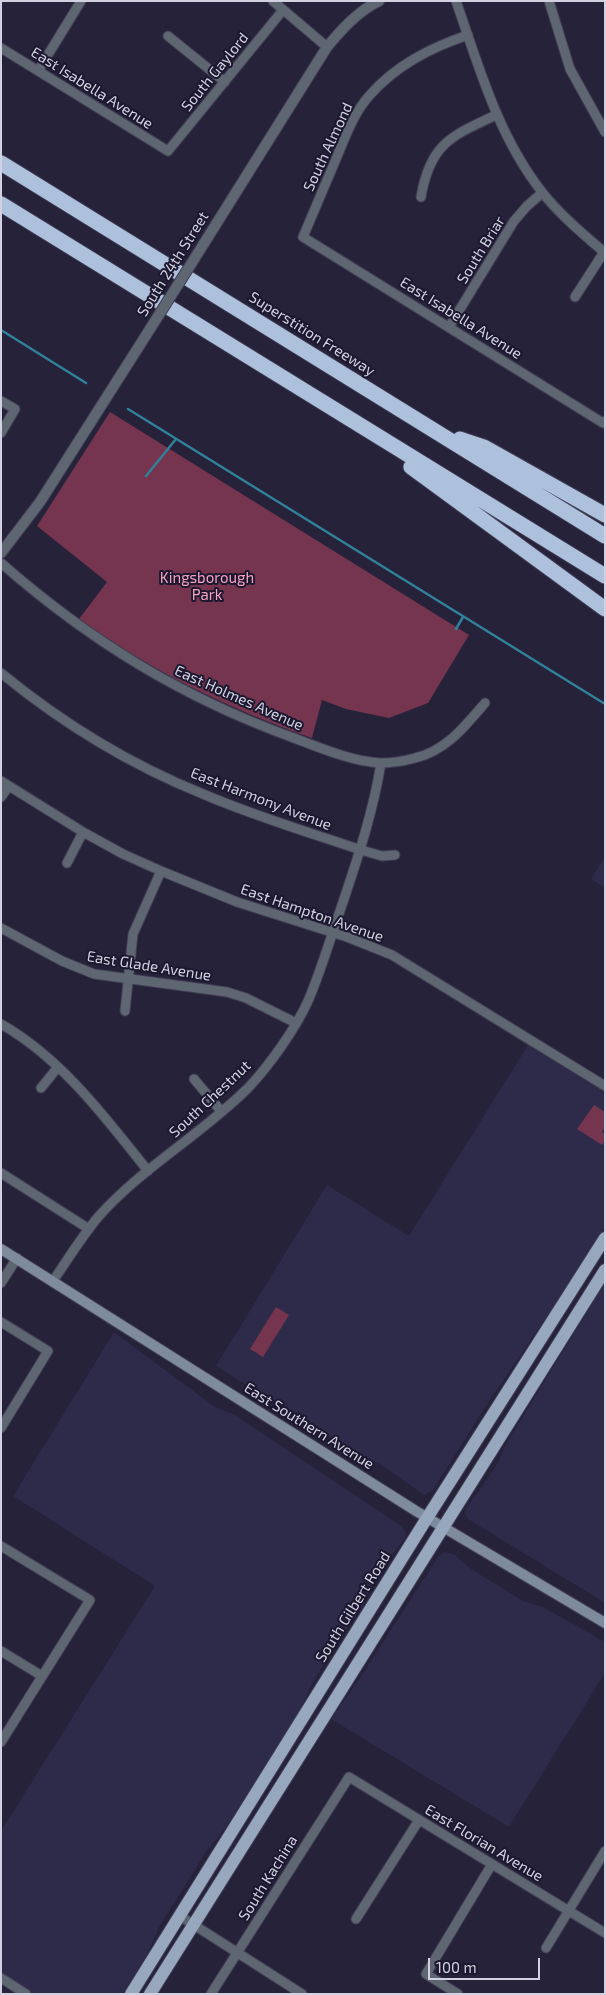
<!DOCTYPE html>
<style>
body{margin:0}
#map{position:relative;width:606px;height:1995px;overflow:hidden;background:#25223a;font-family:"Exo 2",sans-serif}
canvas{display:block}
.frame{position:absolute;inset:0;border:2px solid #d2d1e1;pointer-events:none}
.scale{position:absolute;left:428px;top:1958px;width:112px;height:22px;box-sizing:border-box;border:2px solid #d2d1e1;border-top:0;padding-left:6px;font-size:15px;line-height:18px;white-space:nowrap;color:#d2d1e1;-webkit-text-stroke:4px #1c1830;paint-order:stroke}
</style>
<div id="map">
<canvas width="606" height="1995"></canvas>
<div class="frame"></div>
<div class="scale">100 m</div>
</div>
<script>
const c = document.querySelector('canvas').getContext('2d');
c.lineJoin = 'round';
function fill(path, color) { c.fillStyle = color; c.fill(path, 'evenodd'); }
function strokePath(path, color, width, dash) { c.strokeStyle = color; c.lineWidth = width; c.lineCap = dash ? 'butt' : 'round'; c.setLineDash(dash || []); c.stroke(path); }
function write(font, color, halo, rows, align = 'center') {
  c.font = font + ' "Exo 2",sans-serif'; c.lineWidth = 4; c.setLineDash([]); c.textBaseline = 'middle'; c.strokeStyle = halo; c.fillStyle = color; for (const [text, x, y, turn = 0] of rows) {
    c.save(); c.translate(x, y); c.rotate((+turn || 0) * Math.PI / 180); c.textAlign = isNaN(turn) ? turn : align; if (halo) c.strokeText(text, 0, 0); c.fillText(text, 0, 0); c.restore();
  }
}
fill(new Path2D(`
 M 605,857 L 605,888 L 591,879 Z
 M 528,1045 L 605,1093 L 605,1226 L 564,1291 L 482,1412 L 433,1490 L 424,1495 L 380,1464 L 362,1457 L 216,1366 L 327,1185 L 409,1236 Z
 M 605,1283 L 605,1603 L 468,1519 L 465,1513 L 466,1507 L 479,1491 L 499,1461 L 504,1447 Z
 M 114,1332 L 215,1407 L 235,1415 L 400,1525 L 405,1530 L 406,1537 L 389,1558 L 371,1587 L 364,1604 L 334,1647 L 311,1686 L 300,1710 L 230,1822 L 206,1852 L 159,1927 L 148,1953 L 122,1994 L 35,1994 L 1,1973 L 1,1831 L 155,1586 L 13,1496 Z
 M 444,1552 L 454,1554 L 471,1569 L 525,1602 L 543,1607 L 605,1642 L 605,1673 L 509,1827 L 331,1719 L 360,1678 L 438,1557 Z`), '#2e2a49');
fill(new Path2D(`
 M 110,412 L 469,635 L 428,703 L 389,718 L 346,709 L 322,700 L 312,738 C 229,709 151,671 79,619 L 107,582 L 37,526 Z
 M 594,1105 L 605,1112 L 605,1127 L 602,1132 L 605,1134 L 605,1141 L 602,1145 L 577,1129 Z
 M 276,1307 L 289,1315 L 263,1357 L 250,1349 Z`), '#75354f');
strokePath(new Path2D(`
 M 1,330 L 86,383
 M 128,409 L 605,704
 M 146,476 L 176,439
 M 456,629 L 463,617`), '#31819a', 2.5);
const minor = new Path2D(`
 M 273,1 L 327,47
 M 456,1 C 479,67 498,136 542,192 C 559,214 583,234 605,253
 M 549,1 L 570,69 L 605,132
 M 468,35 C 430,48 396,65 369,96 C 353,114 345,138 336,159 C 325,185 314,211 303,237 L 603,423 L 605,421
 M 168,36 L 225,82
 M 1,48 L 168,151 L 283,10
 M 38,71 L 81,1
 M 421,197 C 430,144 451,136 496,115
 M 575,297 L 604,252
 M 449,327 L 514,221 L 527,206 L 542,193
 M 1,401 L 15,409 L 1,433
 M 1,563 C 90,641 183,698 294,738 C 320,748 354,762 381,763 C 392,763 404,761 415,758 C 446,751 465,726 485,703
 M 1,673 C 62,723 131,765 203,794 C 254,816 308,832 361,850 L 382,856 L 395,855
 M 1,781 L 83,832 L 123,854 L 161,871 L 237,902 L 347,937 L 392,955 L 605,1086
 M 1,797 L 9,786
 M 67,863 L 83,832
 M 1,928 L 62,961 L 94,974 L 227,992 L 246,998 L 296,1023
 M 125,1011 L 133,934 L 161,871
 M 1,1024 C 62,1059 105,1117 148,1171
 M 194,1079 L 221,1111
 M 41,1088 L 58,1067
 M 1,1173 L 89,1229
 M 53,1281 C 68,1259 82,1236 99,1216 C 143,1167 202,1134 248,1088 C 269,1066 296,1028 308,1001 C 321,971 330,939 341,908 C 357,860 373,813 381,763
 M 1,1283 L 17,1258
 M 1,1322 L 48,1351 L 1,1428
 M 1,1546 L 90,1600 L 1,1742
 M 1,1651 L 42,1676
 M 180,1916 L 302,1994
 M 356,1919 L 419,1820
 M 546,1948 L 605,1851
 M 1,1978 L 26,1994
 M 211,1994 L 349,1777 L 605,1933
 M 458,1994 L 426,1974 L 492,1864`);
const tertiary = new Path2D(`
 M 198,253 L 327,47 C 342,29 358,11 379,1
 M 1,553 L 40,502 L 150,329`);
const secondary = new Path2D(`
 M 1,1249 L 416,1511 L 605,1623`);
const primary = new Path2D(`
 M 131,1994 L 427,1518 L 605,1238
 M 150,1994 L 605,1270`);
const motorway = new Path2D(`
 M 1,163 L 605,536
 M 1,204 L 605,576
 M 460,439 L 484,447 L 605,515
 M 411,467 L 605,609`);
strokePath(minor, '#413e55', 11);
strokePath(tertiary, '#413e55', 12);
strokePath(secondary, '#413e55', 12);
strokePath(primary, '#413e55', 14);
strokePath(motorway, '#413e55', 17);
strokePath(minor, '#5e6671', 9);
strokePath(tertiary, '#5e6671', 10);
strokePath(secondary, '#7e8b9d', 10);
strokePath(primary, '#97a7be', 12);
strokePath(motorway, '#adc1dd', 15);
const tertiaryBridge = new Path2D(`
 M 150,329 L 198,253`);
strokePath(tertiaryBridge, '#413e55', 12, []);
strokePath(tertiaryBridge, '#5e6671', 10);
write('15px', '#d2d1e1', '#1c1830', [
 ["South Gaylord",215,72,-51],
 ["East Isabella Avenue",92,88,32],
 ["South Almond",328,147,-65],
 ["South Briar",481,250,-58],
 ["South 24th Street",173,264,-58],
 ["East Isabella Avenue",461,318,32],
 ["Superstition Freeway",312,334,32],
 ["East Holmes Avenue",239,698,24],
 ["East Harmony Avenue",261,799,21],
 ["East Hampton Avenue",312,913,19],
 ["East Glade Avenue",149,966,9],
 ["South Chestnut",210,1099,-43],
 ["East Southern Avenue",309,1426,32],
 ["South Gilbert Road",353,1607,-58],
 ["East Florian Avenue",484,1843,31],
 ["South Kachina",268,1878,-58]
]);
write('15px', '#f9a2c1', '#1c1830', [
 ["Kingsborough",207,578],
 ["Park",207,595]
]);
</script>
